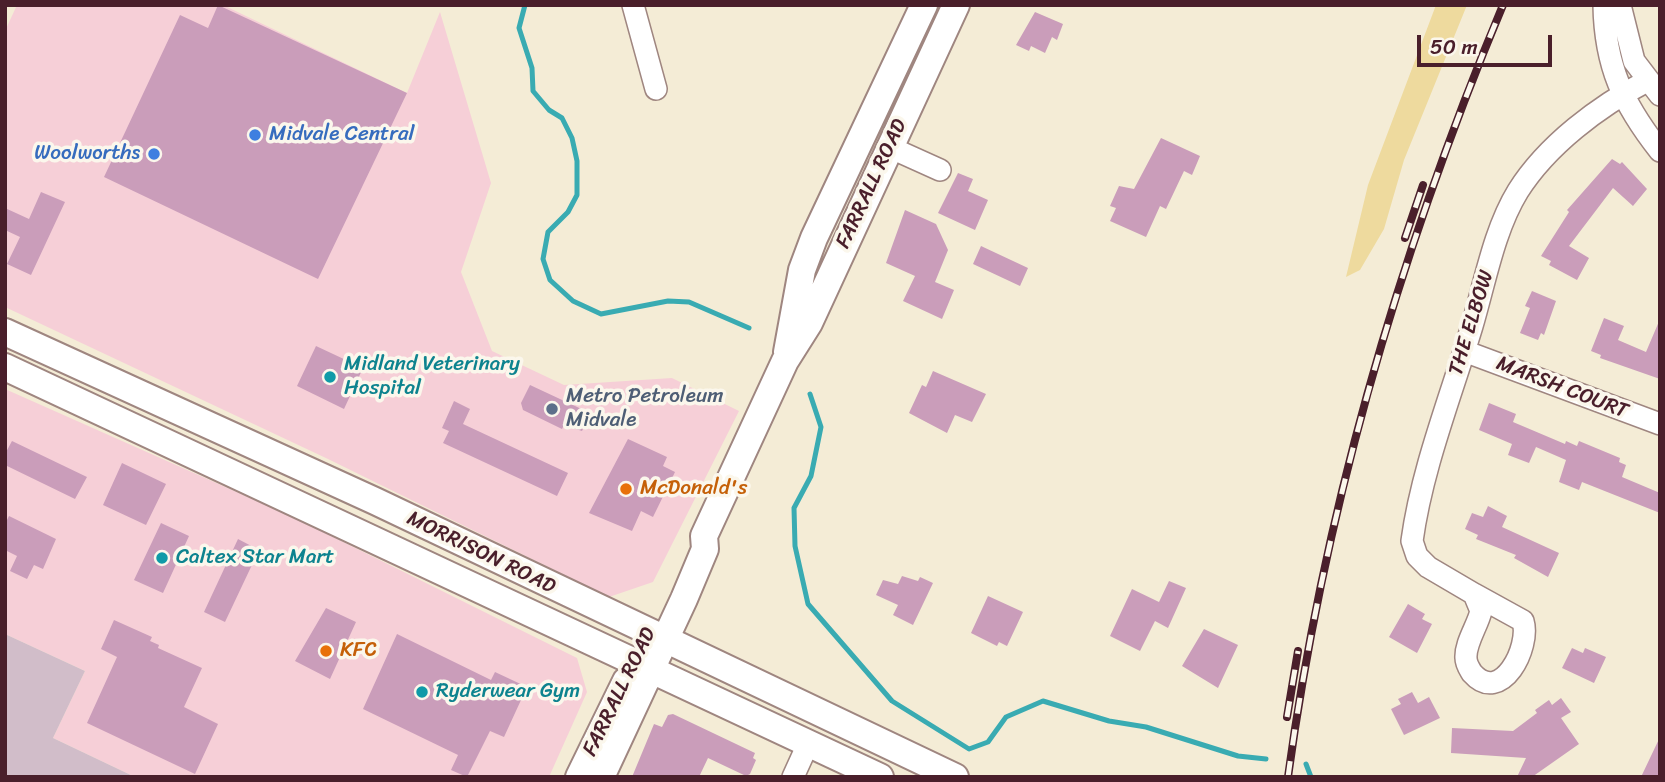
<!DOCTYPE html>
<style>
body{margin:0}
#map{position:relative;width:1665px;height:782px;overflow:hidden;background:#f4ecd6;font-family:Sriracha,sans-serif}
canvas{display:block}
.frame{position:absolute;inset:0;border:7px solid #4a1f2b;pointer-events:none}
.scale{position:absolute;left:1417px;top:35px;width:135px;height:32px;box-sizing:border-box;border:4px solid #4a1f2b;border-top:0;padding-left:9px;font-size:21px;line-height:24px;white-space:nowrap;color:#4a1f2b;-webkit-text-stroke:5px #fbf7ec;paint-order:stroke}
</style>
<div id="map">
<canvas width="1665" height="782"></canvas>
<div class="frame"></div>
<div class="scale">50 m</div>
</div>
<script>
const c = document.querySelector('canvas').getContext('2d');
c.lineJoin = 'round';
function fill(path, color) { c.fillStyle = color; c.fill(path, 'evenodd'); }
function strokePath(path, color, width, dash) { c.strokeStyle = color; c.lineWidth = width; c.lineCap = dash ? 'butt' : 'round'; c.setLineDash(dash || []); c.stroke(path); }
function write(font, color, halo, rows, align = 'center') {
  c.font = font + ' Sriracha,sans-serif'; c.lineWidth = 7; c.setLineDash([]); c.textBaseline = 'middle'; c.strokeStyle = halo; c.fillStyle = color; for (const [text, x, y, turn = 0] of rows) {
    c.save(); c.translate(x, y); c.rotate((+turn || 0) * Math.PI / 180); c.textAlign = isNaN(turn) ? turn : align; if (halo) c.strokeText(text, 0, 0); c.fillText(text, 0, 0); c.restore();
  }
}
fill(new Path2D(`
 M 17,5 L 223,5 L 407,93 L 440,12 L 491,183 L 461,272 L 492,351 L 564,385 L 672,378 L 739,411 L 653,582 L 609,597 L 328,459 L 5,307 L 5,31 Z
 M 5,389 L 293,517 L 577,658 L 587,692 L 549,777 L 135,777 L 53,738 L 85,671 L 5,634 Z`), '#f6cfd7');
fill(new Path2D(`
 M 5,634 L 85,671 L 53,738 L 135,777 L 5,777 Z`), '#d1bdc9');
fill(new Path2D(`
 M 1436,5 L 1467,5 L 1404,160 L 1384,229 L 1360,270 L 1346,277 L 1368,185 Z`), '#eeda9e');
strokePath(new Path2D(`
 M 525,5 L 519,28 L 532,68 L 533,91 L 549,110 L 562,118 L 572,138 L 577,161 L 577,195 L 568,212 L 548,232 L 543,259 L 550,280 L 573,301 L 601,314 L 668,301 L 689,302 L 749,328
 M 810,394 L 821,427 L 811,476 L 794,508 L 795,546 L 808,604 L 892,701 L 969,749 L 988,742 L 1006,717 L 1043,701 L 1109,721 L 1146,727 L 1238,756 L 1266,759
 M 1306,764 L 1311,777`), '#39abb2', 5);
fill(new Path2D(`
 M 218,5 L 407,93 L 318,279 L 104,177 L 180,15 L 208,28 Z
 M 1035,12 L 1063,24 L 1057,40 L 1052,37 L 1045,53 L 1031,46 L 1029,51 L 1016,45 Z
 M 1161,138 L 1200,156 L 1192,175 L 1184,171 L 1166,209 L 1160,206 L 1146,237 L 1110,221 L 1116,208 L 1110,206 L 1119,186 L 1134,189 Z
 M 1612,159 L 1620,164 L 1622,162 L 1647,189 L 1633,206 L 1613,188 L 1569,246 L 1589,258 L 1577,280 L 1549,265 L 1551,261 L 1541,256 L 1569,212 L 1567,210 Z
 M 958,173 L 973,179 L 968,191 L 988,200 L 975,230 L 938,213 Z
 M 41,192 L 65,202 L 31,275 L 7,264 L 20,237 L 5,230 L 5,208 L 29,219 Z
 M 905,210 L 936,224 L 948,250 L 935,282 L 954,290 L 942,319 L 903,301 L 915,276 L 886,263 Z
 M 981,246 L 1028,268 L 1020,286 L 973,264 Z
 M 1532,291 L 1556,301 L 1544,335 L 1541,333 L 1538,340 L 1520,333 L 1530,308 L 1525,306 Z
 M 1604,318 L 1624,326 L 1618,340 L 1646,352 L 1660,319 L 1660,379 L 1600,358 L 1601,355 L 1591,351 Z
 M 316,346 L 363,368 L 344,409 L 297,386 Z
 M 933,371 L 986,394 L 972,422 L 955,415 L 947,433 L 909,413 L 922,385 L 926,387 Z
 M 530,385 L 590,413 L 582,431 L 564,425 L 562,429 L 523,410 L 521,403 Z
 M 454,401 L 470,409 L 463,424 L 568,473 L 557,496 L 443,443 L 449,431 L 442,428 Z
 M 1489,403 L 1516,414 L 1513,422 L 1565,444 L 1566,441 L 1577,446 L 1579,441 L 1620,458 L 1619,462 L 1626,465 L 1622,477 L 1660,493 L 1660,513 L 1582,482 L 1579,490 L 1559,482 L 1566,460 L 1536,447 L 1529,463 L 1508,455 L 1512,444 L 1479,430 Z
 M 628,439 L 667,457 L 663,466 L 675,472 L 653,517 L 641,511 L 632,531 L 589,513 Z
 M 12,441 L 87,477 L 75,499 L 5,465 L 5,454 Z
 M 122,463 L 166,484 L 146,525 L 103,505 Z
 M 1488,506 L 1507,516 L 1502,527 L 1559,553 L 1548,577 L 1514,558 L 1516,555 L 1476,539 L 1478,535 L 1465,529 L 1472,513 L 1483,517 Z
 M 9,516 L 56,539 L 43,569 L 34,565 L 27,579 L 10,571 L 17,556 L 5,550 L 5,524 Z
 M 161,523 L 189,536 L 163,593 L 134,580 Z
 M 238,539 L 259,550 L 225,622 L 204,612 Z
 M 902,576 L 918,581 L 920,577 L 933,583 L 913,625 L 893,615 L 898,605 L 876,595 L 883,580 L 898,584 Z
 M 1169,581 L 1186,588 L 1168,628 L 1155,621 L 1140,651 L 1110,636 L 1132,589 L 1159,602 Z
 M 988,596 L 1023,612 L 1007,646 L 999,642 L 997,646 L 971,633 Z
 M 1408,604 L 1425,614 L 1422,619 L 1432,624 L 1417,653 L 1389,637 Z
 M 326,608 L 356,622 L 330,679 L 295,661 Z
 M 114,620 L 152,637 L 150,641 L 159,645 L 158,648 L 202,668 L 184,707 L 218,724 L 195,774 L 87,723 L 117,657 L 101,649 Z
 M 1204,629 L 1238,645 L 1218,688 L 1182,666 Z
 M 397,634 L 491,680 L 495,672 L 527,687 L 504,737 L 490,731 L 467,777 L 451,770 L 458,755 L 363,709 Z
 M 1572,648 L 1583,653 L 1585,648 L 1606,657 L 1594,683 L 1562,668 Z
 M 1412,692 L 1418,703 L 1429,697 L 1440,718 L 1404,735 L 1391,709 L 1401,704 L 1398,699 Z
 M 1561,698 L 1571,712 L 1561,718 L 1579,744 L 1532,777 L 1517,777 L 1526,758 L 1451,753 L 1452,728 L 1513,731 L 1537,713 L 1535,710 L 1549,700 L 1552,705 Z
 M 673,714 L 755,753 L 753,758 L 756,760 L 750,774 L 746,776 L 708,758 L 699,777 L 632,777 L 654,724 L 662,727 L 668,715 Z
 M 1660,737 L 1660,777 L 1641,777 Z`), '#ca9dba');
const minor = new Path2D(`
 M 633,5 L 656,89
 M 1604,5 C 1605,66 1623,104 1660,151
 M 1620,5 L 1634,61 L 1660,95
 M 889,147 L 940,170
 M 1464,351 L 1660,424
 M 1474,594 L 1523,621 C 1531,647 1501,706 1472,673 C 1469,668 1466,664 1466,658 C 1465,643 1478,625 1481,611 L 1474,594 L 1428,567 L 1417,556 L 1412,541 C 1422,468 1451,396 1472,326 C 1485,282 1494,230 1518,191 C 1547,145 1599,106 1647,81
 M 793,777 L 808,744`);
const major = new Path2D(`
 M 5,332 L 375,501 L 955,777
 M 787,352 L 802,270 L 814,238 L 924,5
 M 5,367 L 880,777
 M 579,777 L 626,681
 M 601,777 L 684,599 L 705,549 L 704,536 L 785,361 L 809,323 L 956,5`);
strokePath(minor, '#9f8680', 24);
strokePath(major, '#9f8680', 30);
strokePath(minor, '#fff', 21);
strokePath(major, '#fff', 26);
const rail = new Path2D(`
 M 1405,238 L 1423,185
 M 1287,717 L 1298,651
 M 1288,777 C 1324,512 1400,251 1503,5`);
strokePath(rail, '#4a1f2b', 8);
strokePath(rail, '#fbf7ec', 5, [16]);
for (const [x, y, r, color] of [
 [255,135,7,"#3f7fe0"],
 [154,154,7,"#3f7fe0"],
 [330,377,7,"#0f9aa8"],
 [552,409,7,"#5c6f8a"],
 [626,489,7,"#e8710a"],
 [162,558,7,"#0f9aa8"],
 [326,651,7,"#e8710a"],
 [422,692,7,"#0f9aa8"]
]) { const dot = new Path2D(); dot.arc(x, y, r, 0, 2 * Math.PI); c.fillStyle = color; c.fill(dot); strokePath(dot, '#fbf7ec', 2.5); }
write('21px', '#366cbe', '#fbf7ec', [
 ["Midvale Central",269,135],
 ["Woolworths",140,154,"right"]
], 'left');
write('21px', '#4a1f2b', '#fbf7ec', [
 ["FARRALL ROAD",872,184,-65],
 ["THE ELBOW",1472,323,-73],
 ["MARSH COURT",1562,388,21],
 ["MORRISON ROAD",481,553,26],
 ["FARRALL ROAD",620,692,-64]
]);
write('21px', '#0d838f', '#fbf7ec', [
 ["Midland Veterinary",344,365],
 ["Hospital",344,389],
 ["Caltex Star Mart",176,558],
 ["Ryderwear Gym",436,692]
], 'left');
write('21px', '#4e5e75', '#fbf7ec', [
 ["Metro Petroleum",566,397],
 ["Midvale",566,421]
], 'left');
write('21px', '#c56008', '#fbf7ec', [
 ["McDonald's",640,489],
 ["KFC",340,651]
], 'left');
</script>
